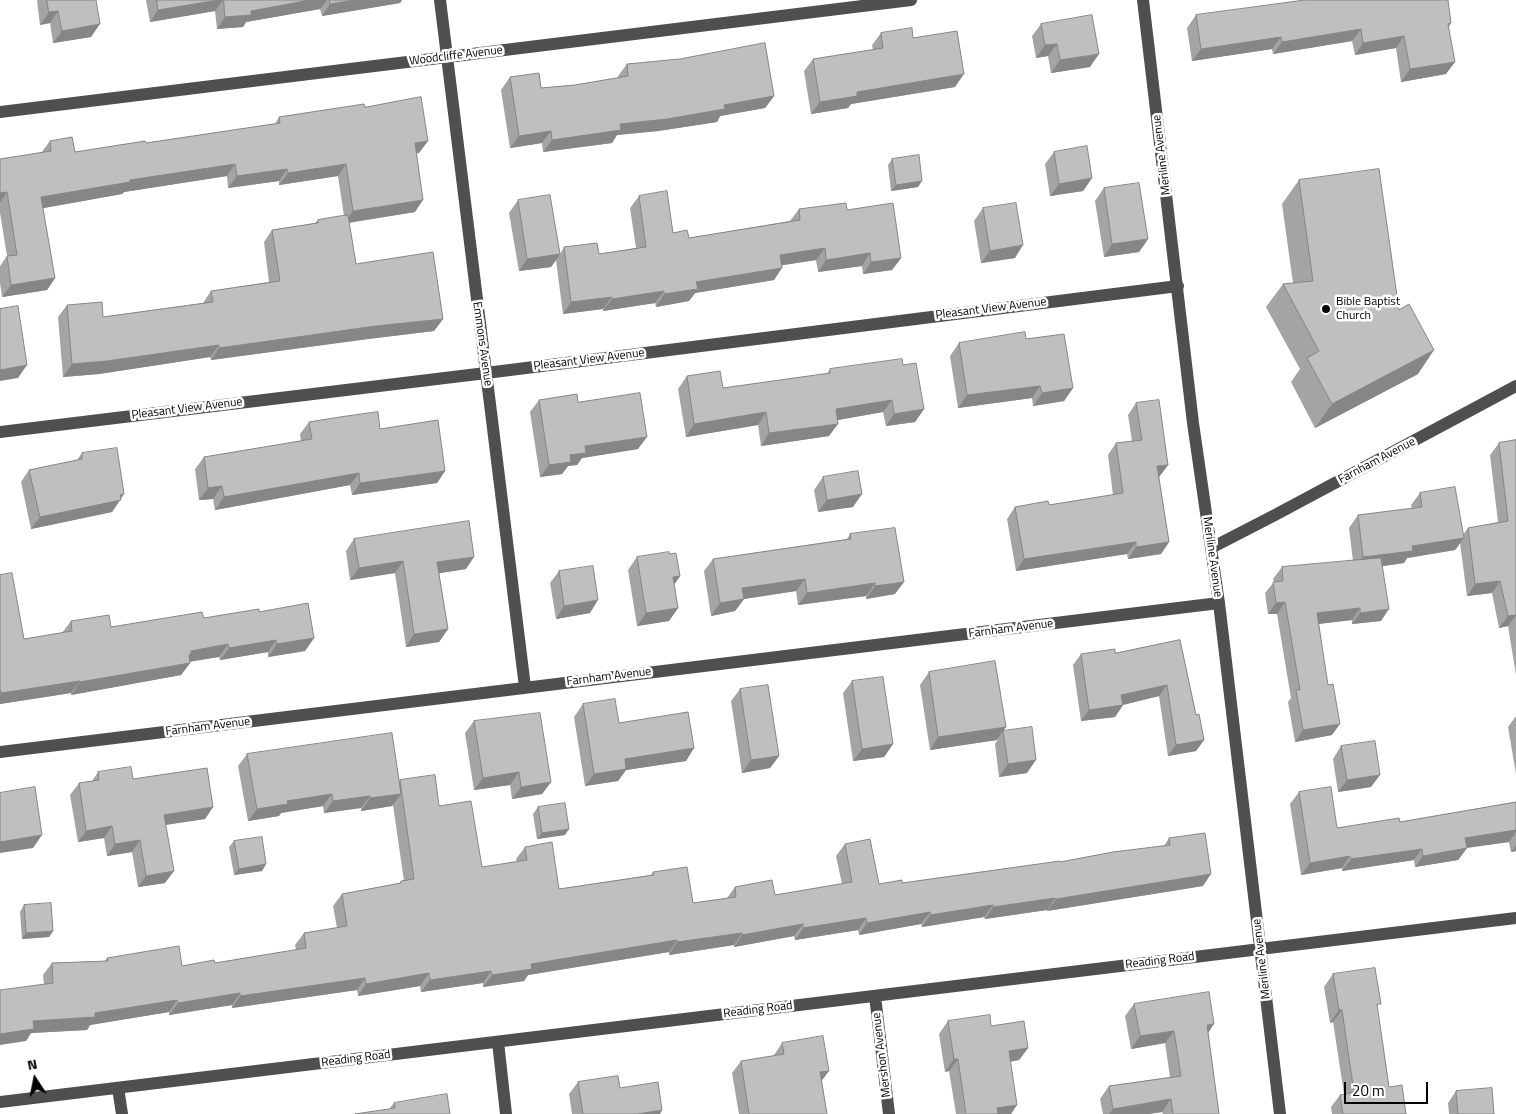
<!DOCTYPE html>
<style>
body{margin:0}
#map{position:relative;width:1516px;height:1114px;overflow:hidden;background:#fff;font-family:"Titillium Web",sans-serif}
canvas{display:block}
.north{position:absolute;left:10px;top:1054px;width:50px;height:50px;-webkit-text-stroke:4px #fff;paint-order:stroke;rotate:349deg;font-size:14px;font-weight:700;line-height:20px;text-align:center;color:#000}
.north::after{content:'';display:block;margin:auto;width:18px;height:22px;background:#000;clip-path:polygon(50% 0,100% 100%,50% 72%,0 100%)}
.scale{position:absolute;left:1344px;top:1082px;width:84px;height:22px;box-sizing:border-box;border:2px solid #000;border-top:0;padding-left:6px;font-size:15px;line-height:18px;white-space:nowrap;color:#000;-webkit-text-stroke:4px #fff;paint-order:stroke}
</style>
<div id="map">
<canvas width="1516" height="1114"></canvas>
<div class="north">N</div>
<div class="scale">20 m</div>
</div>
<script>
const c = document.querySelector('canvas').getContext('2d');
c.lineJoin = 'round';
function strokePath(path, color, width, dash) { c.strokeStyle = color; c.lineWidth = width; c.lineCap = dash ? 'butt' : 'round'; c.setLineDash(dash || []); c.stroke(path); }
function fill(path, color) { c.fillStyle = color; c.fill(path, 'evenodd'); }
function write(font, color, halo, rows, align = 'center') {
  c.font = font + ' "Titillium Web",sans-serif'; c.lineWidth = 5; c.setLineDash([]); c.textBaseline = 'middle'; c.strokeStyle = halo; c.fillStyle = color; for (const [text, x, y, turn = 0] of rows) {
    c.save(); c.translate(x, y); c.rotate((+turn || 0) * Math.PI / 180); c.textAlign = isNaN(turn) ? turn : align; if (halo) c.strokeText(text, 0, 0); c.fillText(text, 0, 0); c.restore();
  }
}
strokePath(new Path2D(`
 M 440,0 C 468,229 497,458 525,687
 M 1143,0 L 1193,423 L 1219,603 L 1280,1114
 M 0,112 L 911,0
 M 0,432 L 486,373 L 1178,286
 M 1211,548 L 1275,515 L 1516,386
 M 0,752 L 1219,603
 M 875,996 L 889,1114
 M 498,1042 L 506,1114
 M 118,1088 L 122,1114
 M 0,1102 L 1516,918`), '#4f4f4f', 12);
fill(new Path2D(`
 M 38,0 L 96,0 L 91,37 L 53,43 L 50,23 L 40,25 L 37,1 Z
 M 146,0 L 402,0 L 400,3 L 322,16 L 320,9 L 246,22 L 243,27 L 217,29 L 215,11 L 150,22 Z
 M 1196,15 L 1451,23 L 1449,27 L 1446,74 L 1401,82 L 1396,48 L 1355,55 L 1352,41 L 1273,54 L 1272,49 L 1192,61 L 1187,28 Z
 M 1041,24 L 1090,67 L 1051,73 L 1048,56 L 1036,58 L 1032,36 Z
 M 881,33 L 913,38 L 955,87 L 851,104 L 848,108 L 811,114 L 804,71 L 813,59 L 873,50 L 872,45 Z
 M 627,64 L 774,96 L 765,108 L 720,116 L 717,122 L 658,131 L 617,135 L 612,143 L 543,152 L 542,143 L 510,148 L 501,90 L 510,77 L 541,88 L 575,85 L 618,78 L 618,76 Z
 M 365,107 L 419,153 L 417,153 L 415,212 L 349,223 L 356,264 L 443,319 L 434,331 L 368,339 L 211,360 L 210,357 L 99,374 L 63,377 L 58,317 L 67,305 L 103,317 L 203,303 L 211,291 L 269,282 L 264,242 L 272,230 L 315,223 L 318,220 L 344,216 L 338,176 L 279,185 L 279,181 L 228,188 L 227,176 L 124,192 L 122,194 L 43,208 L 55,278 L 47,290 L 2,297 L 0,283 L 0,266 L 7,256 L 0,213 L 0,159 L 41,153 L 50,141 L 75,152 L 146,143 L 275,124 L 279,117 Z
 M 1054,152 L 1092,178 L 1083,191 L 1050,196 L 1045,164 Z
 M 892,159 L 918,187 L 891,191 L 888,165 Z
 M 1299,180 L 1399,310 L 1418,374 L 1315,428 L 1291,382 L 1300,369 L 1266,307 L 1283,284 L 1293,283 L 1282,204 Z
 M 1104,188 L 1148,239 L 1139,252 L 1104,257 L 1095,201 Z
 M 639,196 L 673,233 L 689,238 L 790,221 L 799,209 L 847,210 L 901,258 L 892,270 L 863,274 L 862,266 L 818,272 L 816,260 L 782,265 L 774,280 L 695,293 L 689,301 L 656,307 L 655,303 L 603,311 L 603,309 L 563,314 L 556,260 L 551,267 L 519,271 L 509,213 L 518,200 L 560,254 L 564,247 L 599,254 L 636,248 L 630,208 Z
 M 983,208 L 1015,258 L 981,263 L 974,221 Z
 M 1026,339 L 1073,388 L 1064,401 L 1033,406 L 1032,398 L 958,408 L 950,356 L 959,343 Z
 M 903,365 L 924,409 L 915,422 L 886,426 L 883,412 L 837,420 L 829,436 L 761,446 L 758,425 L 686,437 L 678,389 L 687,376 L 723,388 L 827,374 L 830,369 Z
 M 539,400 L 578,402 L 638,449 L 582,458 L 577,465 L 568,466 L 562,474 L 540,477 L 530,412 Z
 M 1136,403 L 1168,465 L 1159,477 L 1169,542 L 1161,554 L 1128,559 L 1127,554 L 1016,571 L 1007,519 L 1015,507 L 1049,505 L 1113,495 L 1108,455 L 1116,443 L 1132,441 L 1128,415 Z
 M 309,422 L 380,429 L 445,471 L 437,483 L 352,495 L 350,485 L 215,510 L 213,499 L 199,500 L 195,469 L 204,457 L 301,441 L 300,434 Z
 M 1516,440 L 1516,675 L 1508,626 L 1499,628 L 1492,593 L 1467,596 L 1460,543 L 1455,550 L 1407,558 L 1404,563 L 1383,566 L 1381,621 L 1352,624 L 1352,620 L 1319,624 L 1332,735 L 1295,742 L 1288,702 L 1291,698 L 1277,614 L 1268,614 L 1265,593 L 1274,582 L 1273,579 L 1282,567 L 1353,561 L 1349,528 L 1358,515 L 1412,509 L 1411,505 L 1420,493 L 1463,535 L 1468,528 L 1498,522 L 1490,455 L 1499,443 Z
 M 82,453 L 121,499 L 112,512 L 31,529 L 21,482 L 29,470 L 77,460 Z
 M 823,477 L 853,507 L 818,512 L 814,490 Z
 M 850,534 L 895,594 L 866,599 L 866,596 L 798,605 L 796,591 L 744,599 L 735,611 L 711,616 L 704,571 L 713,559 L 847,539 Z
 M 354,539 L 466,569 L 439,573 L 448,629 L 439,642 L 406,647 L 395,573 L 350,580 L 346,551 Z
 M 669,554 L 680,576 L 674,585 L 678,608 L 669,621 L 637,626 L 628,570 L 637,557 Z
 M 559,571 L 590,613 L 556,619 L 550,583 Z
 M 0,575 L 24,639 L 62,633 L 71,621 L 111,627 L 204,618 L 259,612 L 314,638 L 305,651 L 268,657 L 268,652 L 220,660 L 219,657 L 190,662 L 190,663 L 181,675 L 71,695 L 71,693 L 0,704 Z
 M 1180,640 L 1196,715 L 1204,740 L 1196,751 L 1168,756 L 1159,696 L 1123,705 L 1115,717 L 1081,721 L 1073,665 L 1081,654 L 1115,653 Z
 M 929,672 L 1006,727 L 997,740 L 930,750 L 920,685 Z
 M 852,681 L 893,744 L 884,757 L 853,761 L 843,693 Z
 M 740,689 L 779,756 L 770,768 L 742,773 L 731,701 Z
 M 583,704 L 619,723 L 694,748 L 686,761 L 626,770 L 618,781 L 585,786 L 574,717 Z
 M 1516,716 L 1516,774 L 1508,727 Z
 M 474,721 L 551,782 L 542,794 L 512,799 L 510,785 L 474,790 L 465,733 Z
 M 1003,731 L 1027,773 L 999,777 L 995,744 Z
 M 1341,746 L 1371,787 L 1338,792 L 1333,759 Z
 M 247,754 L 399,782 L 400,780 L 439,806 L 482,867 L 517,862 L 516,859 L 525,847 L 559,889 L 651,875 L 653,872 L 693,903 L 727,898 L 735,887 L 775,895 L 842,884 L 836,856 L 845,844 L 879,884 L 902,883 L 1060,862 L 1164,846 L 1169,838 L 1203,886 L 1047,911 L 1047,910 L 985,919 L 984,917 L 922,927 L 921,924 L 859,935 L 858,930 L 795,940 L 794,936 L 734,947 L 734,945 L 669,955 L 669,952 L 528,975 L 524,981 L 483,987 L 483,983 L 421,992 L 420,986 L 358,996 L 357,990 L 232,1008 L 232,1005 L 169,1015 L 169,1012 L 90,1025 L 87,1030 L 31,1033 L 26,1041 L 44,984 L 43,975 L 52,963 L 105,961 L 107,958 L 182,966 L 215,963 L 296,950 L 295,945 L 304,933 L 337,928 L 333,906 L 342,894 L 400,883 L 401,881 L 404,881 L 393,805 L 392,806 L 361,811 L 361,808 L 324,813 L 323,806 L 281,813 L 279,816 L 248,821 L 238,766 Z
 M 98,772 L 133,779 L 213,807 L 205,819 L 166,825 L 165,883 L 138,887 L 132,852 L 107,856 L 104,838 L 78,842 L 70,795 L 79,783 L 92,781 Z
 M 1299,792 L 1337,828 L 1400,822 L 1516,802 L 1516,851 L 1511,852 L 1509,842 L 1467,848 L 1458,860 L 1415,867 L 1414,860 L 1342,871 L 1342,868 L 1301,875 L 1290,804 Z
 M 538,807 L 565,835 L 537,839 L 533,814 Z
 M 234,841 L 266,864 L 262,871 L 234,875 L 229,847 Z
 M 24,905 L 53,931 L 49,937 L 22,939 L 20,912 Z
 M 1333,974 L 1377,1009 L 1389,1087 L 1406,1114 L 1332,1114 L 1331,1107 L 1340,1095 L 1344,1094 L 1333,1022 L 1330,1023 L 1324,987 Z
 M 1134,1004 L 1208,1033 L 1219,1114 L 1163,1114 L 1162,1112 L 1149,1114 L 1103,1114 L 1100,1099 L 1109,1086 L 1170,1077 L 1165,1043 L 1131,1049 L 1125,1016 Z
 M 948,1021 L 991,1026 L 1028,1048 L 1019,1060 L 1010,1062 L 1011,1114 L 956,1114 L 949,1071 L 945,1072 L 939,1034 Z
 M 782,1043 L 822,1081 L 827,1114 L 739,1114 L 732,1073 L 741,1061 L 774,1056 L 774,1055 Z
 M 578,1082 L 620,1088 L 660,1114 L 572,1114 L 569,1094 Z
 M 1456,1091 L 1494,1114 L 1449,1114 L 1448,1103 Z
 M 394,1103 L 450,1114 L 390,1108 Z`), '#a4a4a4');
fill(new Path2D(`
 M 219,0 L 223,0 L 215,11 L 150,22 L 158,10 Z
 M 310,0 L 327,0 L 320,9 L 246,22 L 243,27 L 217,29 L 225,17 L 251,11 Z
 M 355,0 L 402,0 L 400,3 L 322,16 L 330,4 Z
 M 58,11 L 50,23 L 40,25 L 49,12 Z
 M 100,24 L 91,37 L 53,43 L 62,31 Z
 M 1361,29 L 1352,41 L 1273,54 L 1282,42 Z
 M 1404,36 L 1396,48 L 1355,55 L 1363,43 Z
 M 1281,37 L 1272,49 L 1192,61 L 1201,49 Z
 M 1057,44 L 1048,56 L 1036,58 L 1045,45 Z
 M 1099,54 L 1090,67 L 1051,73 L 1060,60 Z
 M 1455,62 L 1446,74 L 1401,82 L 1410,69 Z
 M 964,74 L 955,87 L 851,104 L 848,108 L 811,114 L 820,102 L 857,92 Z
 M 774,96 L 765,108 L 720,116 L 717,122 L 658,131 L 617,135 L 612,143 L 543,152 L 552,140 L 620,124 Z
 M 551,131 L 542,143 L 510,148 L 519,136 Z
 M 428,141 L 419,153 L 407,155 L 415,143 Z
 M 235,164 L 227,176 L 124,192 L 122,194 L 33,210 L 41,197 L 130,180 Z
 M 346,164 L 338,176 L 279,185 L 288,173 Z
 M 287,169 L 279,181 L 228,188 L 237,176 Z
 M 1092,178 L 1083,191 L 1050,196 L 1059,184 Z
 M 922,181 L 918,187 L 891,191 L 896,185 Z
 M 7,192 L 0,203 L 0,193 Z
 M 423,200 L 415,212 L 345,223 L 353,211 Z
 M 1148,239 L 1139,252 L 1104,257 L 1112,244 Z
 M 1023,245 L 1015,258 L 981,263 L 990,251 Z
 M 825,248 L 816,260 L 771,267 L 780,255 Z
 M 870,253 L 862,266 L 818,272 L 826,260 Z
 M 560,254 L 551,267 L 519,271 L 527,259 Z
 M 901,258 L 892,270 L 863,274 L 871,262 Z
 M 782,268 L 774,280 L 695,293 L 689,301 L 656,307 L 664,294 L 696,282 Z
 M 55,278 L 47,290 L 2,297 L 11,285 Z
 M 664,291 L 655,303 L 603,311 L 612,299 Z
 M 612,297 L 603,309 L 563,314 L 571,302 Z
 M 443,319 L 434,331 L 368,339 L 211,360 L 219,348 L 376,326 Z
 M 219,345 L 210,357 L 99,374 L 63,377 L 72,364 Z
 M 1434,350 L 1418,374 L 1315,428 L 1332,404 Z
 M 27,365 L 18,378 L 0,381 L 0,370 Z
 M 1040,386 L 1032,398 L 958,408 L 967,395 Z
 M 1073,388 L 1064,401 L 1033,406 L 1042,393 Z
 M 892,400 L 883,412 L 827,422 L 836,409 Z
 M 924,409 L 915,422 L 886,426 L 894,414 Z
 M 766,412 L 758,425 L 686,437 L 694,424 Z
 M 838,424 L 829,436 L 761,446 L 769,433 Z
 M 647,437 L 638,449 L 582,458 L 577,465 L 568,466 L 562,474 L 540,477 L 549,465 L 585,446 Z
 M 1168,465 L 1159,477 L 1149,479 L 1157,466 Z
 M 445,471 L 437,483 L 352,495 L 360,483 Z
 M 359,473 L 350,485 L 215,510 L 224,497 Z
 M 222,486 L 213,499 L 199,500 L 208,488 Z
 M 124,494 L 112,512 L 31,529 L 40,517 Z
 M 862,494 L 853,507 L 818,512 L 827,500 Z
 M 1464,538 L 1455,550 L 1407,558 L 1404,563 L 1355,570 L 1363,557 L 1412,546 Z
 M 1136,542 L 1127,554 L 1016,571 L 1024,559 Z
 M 1169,542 L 1161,554 L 1128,559 L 1136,547 Z
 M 474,557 L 466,569 L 429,575 L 437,562 Z
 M 403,561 L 395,573 L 350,580 L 359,568 Z
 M 680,576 L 671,589 L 673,577 Z
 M 805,579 L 796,591 L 744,599 L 735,611 L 711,616 L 720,603 L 742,588 Z
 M 1500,581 L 1492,593 L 1467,596 L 1475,584 Z
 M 904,582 L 895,594 L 866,599 L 875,586 Z
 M 875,583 L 866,596 L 798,605 L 807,593 Z
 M 598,600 L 590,613 L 556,619 L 564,606 Z
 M 1285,602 L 1277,614 L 1268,614 L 1276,603 Z
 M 678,608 L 669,621 L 637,626 L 646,613 Z
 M 1360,608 L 1352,620 L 1309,625 L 1317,613 Z
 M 1389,609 L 1381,621 L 1352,624 L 1360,613 Z
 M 1516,615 L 1508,626 L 1499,628 L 1508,616 Z
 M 448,629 L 439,642 L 406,647 L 414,634 Z
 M 314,638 L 305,651 L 268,657 L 277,644 Z
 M 276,640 L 268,652 L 220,660 L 229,648 Z
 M 228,644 L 219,657 L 185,662 L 190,663 L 181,675 L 71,695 L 80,682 L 191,651 Z
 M 80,681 L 71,693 L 0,704 L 0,694 L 1,693 Z
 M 1167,685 L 1159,696 L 1114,707 L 1123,705 L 1115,717 L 1081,721 L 1089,710 L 1121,695 Z
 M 1340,724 L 1332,735 L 1295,742 L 1303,730 Z
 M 1006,727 L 997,740 L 930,750 L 938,737 Z
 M 1204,740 L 1196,751 L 1168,756 L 1176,745 Z
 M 893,744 L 884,757 L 853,761 L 862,749 Z
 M 694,748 L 686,761 L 626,770 L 618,781 L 585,786 L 594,774 L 625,759 Z
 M 779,756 L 770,768 L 742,773 L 751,760 Z
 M 1036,760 L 1027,773 L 999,777 L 1008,764 Z
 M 519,772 L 510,785 L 474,790 L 483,778 Z
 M 1380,775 L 1371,787 L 1338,792 L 1347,780 Z
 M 551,782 L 542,794 L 512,799 L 521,787 Z
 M 332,794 L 323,806 L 281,813 L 279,816 L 248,821 L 257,809 L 287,801 Z
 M 401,794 L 392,806 L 361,811 L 370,798 Z
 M 370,796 L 361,808 L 324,813 L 333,801 Z
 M 213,807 L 205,819 L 156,826 L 164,815 Z
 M 112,826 L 104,838 L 78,842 L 86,831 Z
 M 569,829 L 565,835 L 537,839 L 542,833 Z
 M 1516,830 L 1516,832 L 1509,842 L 1457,849 L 1465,838 Z
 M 42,835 L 33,848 L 0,853 L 0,842 Z
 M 140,840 L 132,852 L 107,856 L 115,844 Z
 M 1516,845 L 1516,851 L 1511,852 Z
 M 1467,848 L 1458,860 L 1415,867 L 1423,856 Z
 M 1422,849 L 1414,860 L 1342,871 L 1351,859 Z
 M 1350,856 L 1342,868 L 1301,875 L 1310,863 Z
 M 266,864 L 262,871 L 234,875 L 239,869 Z
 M 174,871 L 165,883 L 138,887 L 146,876 Z
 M 1211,874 L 1203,886 L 1047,911 L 1056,899 Z
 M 1055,898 L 1047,910 L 985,919 L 993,907 Z
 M 993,905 L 984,917 L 922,927 L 930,915 Z
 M 930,912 L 921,924 L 859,935 L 867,923 Z
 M 866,918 L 858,930 L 795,940 L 803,928 Z
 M 803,924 L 794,936 L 734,947 L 742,935 Z
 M 53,931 L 49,937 L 22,939 L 26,933 Z
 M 742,933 L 734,945 L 669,955 L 677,942 Z
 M 677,940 L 669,952 L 528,975 L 524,981 L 483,987 L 492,975 L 531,964 Z
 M 491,971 L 483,983 L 421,992 L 430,980 Z
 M 429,973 L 420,986 L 358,996 L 366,984 Z
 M 365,978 L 357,990 L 232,1008 L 240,996 Z
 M 240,993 L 232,1005 L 169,1015 L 178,1003 Z
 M 177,1000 L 169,1012 L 90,1025 L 87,1030 L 31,1033 L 26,1041 L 0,1045 L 0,1034 L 33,1021 L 95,1013 Z
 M 1339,1010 L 1342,1010 L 1333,1022 L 1330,1023 Z
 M 1214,1024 L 1206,1036 L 1207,1025 Z
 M 1174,1031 L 1165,1043 L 1131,1049 L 1140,1036 Z
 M 1028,1048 L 1019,1060 L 1000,1063 L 1009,1051 Z
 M 954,1059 L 958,1059 L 949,1071 L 945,1072 Z
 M 829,1071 L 820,1083 L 820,1072 Z
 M 1171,1099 L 1162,1112 L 1149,1114 L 1109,1114 L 1113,1109 Z
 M 1017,1105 L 1011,1114 L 993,1114 L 997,1108 Z
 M 662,1110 L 660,1114 L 638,1114 Z`), '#868686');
const building = new Path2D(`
 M 47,0 L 96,0 L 100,24 L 62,31 L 58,11 L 49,12 Z
 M 157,0 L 219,0 L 158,10 Z
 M 224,0 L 310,0 L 251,11 L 251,15 L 225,17 Z
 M 330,0 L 355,0 L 330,4 Z
 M 1305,0 L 1448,0 L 1451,23 L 1448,24 L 1455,62 L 1410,69 L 1404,36 L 1363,43 L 1361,29 L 1282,42 L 1281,37 L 1201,49 L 1196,15 Z
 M 1092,15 L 1099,54 L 1060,60 L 1057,44 L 1045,45 L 1041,24 Z
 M 912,28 L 913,38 L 957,31 L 964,74 L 857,92 L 857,96 L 820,102 L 813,59 L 883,48 L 881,33 Z
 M 765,43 L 774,96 L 724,105 L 725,109 L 667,119 L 620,124 L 621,130 L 552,140 L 551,131 L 519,136 L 510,77 L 539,73 L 541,88 L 575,85 L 628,76 L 627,64 L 680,59 Z
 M 421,97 L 428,141 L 415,143 L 423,200 L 353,211 L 346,164 L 288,173 L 287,169 L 237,176 L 235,164 L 130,180 L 130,182 L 41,197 L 55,278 L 11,285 L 7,256 L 17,255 L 7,192 L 0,193 L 0,159 L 51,151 L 50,141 L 72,137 L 75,152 L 145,141 L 146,143 L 280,123 L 279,117 L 364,104 L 365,107 Z
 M 1087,146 L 1092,178 L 1059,184 L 1054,152 Z
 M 919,155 L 922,181 L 896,185 L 892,159 Z
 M 1379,169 L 1399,310 L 1409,304 L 1434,350 L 1332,404 L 1307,358 L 1319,351 L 1283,284 L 1313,281 L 1299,180 Z
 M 1139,183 L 1148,239 L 1112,244 L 1104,188 Z
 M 667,191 L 673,233 L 687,230 L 689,238 L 800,220 L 799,209 L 846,203 L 847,210 L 893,203 L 901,258 L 871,262 L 870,253 L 826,260 L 825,248 L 780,255 L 782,268 L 696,282 L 698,289 L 664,294 L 664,291 L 612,299 L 612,297 L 571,302 L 564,247 L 597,243 L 599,254 L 646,247 L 639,196 Z
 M 550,195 L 560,254 L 527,259 L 518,200 Z
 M 1016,203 L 1023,245 L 990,251 L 983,208 Z
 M 348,215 L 356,264 L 433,252 L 443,319 L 376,326 L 219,348 L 219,345 L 107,361 L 72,364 L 67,305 L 102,302 L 103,317 L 213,302 L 211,291 L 280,281 L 272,230 L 318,223 L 318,220 Z
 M 18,306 L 27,365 L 0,370 L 0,309 Z
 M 1025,332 L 1026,339 L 1064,334 L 1073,388 L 1042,393 L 1040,386 L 967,395 L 959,343 Z
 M 902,359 L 903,365 L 916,363 L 924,409 L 894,414 L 892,400 L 836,409 L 838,424 L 769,433 L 766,412 L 694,424 L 687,376 L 720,371 L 723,388 L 830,373 L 830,369 Z
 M 640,393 L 647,437 L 585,446 L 586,453 L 570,455 L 571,462 L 549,465 L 539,400 L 577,394 L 578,402 Z
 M 1159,400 L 1168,465 L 1157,466 L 1169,542 L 1136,547 L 1136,542 L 1024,559 L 1015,507 L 1048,501 L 1049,505 L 1123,493 L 1116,443 L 1142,440 L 1136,403 Z
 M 378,412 L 380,429 L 438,420 L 445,471 L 360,483 L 359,473 L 224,497 L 222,486 L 208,488 L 204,457 L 312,439 L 309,422 L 340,417 Z
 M 1516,440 L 1516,615 L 1508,616 L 1500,581 L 1475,584 L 1468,528 L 1508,521 L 1499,443 Z
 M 117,448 L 124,494 L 120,495 L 121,500 L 40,517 L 29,470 L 82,459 L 82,453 Z
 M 858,471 L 862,494 L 827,500 L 823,477 Z
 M 1455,487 L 1464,538 L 1412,546 L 1413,551 L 1363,557 L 1358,515 L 1422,507 L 1420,493 Z
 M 469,521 L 474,557 L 437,562 L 448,629 L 414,634 L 403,561 L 359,568 L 354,539 Z
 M 895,528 L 904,582 L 875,586 L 875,583 L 807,593 L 805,579 L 742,588 L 744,599 L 720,603 L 713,559 L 851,539 L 850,534 Z
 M 669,552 L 669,554 L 676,553 L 680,576 L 673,577 L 678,608 L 646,613 L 637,557 Z
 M 1381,558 L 1389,609 L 1360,613 L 1360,608 L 1317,613 L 1328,685 L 1333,684 L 1340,724 L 1303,730 L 1296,690 L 1300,690 L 1285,602 L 1276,603 L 1273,582 L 1283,581 L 1282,567 Z
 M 593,566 L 598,600 L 564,606 L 559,571 Z
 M 12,573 L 24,639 L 72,631 L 71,621 L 109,615 L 111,627 L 202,612 L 204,618 L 259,609 L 259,612 L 308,603 L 314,638 L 277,644 L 276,640 L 229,648 L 228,644 L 191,651 L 191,654 L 189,655 L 190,663 L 80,682 L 80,681 L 1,693 L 1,691 L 0,691 L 0,575 Z
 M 1180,640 L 1196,715 L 1199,714 L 1204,740 L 1176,745 L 1167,685 L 1121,695 L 1123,705 L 1089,710 L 1081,654 L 1115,649 L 1115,653 Z
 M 995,661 L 1006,727 L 938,737 L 929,672 Z
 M 883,677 L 893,744 L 862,749 L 852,681 Z
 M 768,685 L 779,756 L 751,760 L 740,689 Z
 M 615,699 L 619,723 L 688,712 L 694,748 L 625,759 L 626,769 L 594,774 L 583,704 Z
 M 540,713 L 551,782 L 521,787 L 519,772 L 483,778 L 474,721 Z
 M 1032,727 L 1036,760 L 1008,764 L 1003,731 Z
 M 392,733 L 401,794 L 370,798 L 370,796 L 333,801 L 332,794 L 287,801 L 288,804 L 257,809 L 247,754 Z
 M 1375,741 L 1380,775 L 1347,780 L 1341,746 Z
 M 131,767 L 133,779 L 207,768 L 213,807 L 164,815 L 174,871 L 146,876 L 140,840 L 115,844 L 112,826 L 86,831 L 79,783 L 99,780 L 98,772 Z
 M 435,775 L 439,806 L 471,801 L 482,867 L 527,860 L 525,847 L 552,842 L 559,889 L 654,875 L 653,872 L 687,867 L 693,903 L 736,897 L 735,887 L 772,880 L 775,895 L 852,882 L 845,844 L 870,839 L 879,884 L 902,880 L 902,883 L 1060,861 L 1060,862 L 1113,852 L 1170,845 L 1169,838 L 1205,833 L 1211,874 L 1056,899 L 1055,898 L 993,907 L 993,905 L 930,915 L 930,912 L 867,923 L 866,918 L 803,928 L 803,924 L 742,935 L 742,933 L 677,942 L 677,940 L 531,964 L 532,969 L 492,975 L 491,971 L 430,980 L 429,973 L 366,984 L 365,978 L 240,996 L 240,993 L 178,1003 L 177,1000 L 95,1013 L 95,1017 L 33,1021 L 34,1029 L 0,1034 L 0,990 L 53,983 L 52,963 L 108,961 L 107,958 L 179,946 L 182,966 L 214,960 L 215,963 L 306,948 L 304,933 L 347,926 L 342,894 L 401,883 L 401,881 L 414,879 L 400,780 Z
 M 35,787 L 42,835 L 0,842 L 0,793 Z
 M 1331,787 L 1337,828 L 1399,818 L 1400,822 L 1516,802 L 1516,830 L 1465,838 L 1467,848 L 1423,856 L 1422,849 L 1351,859 L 1350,856 L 1310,863 L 1299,792 Z
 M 565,803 L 569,829 L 542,833 L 538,807 Z
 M 262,837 L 266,864 L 239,869 L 234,841 Z
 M 51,903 L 53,931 L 26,933 L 24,905 Z
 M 1375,968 L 1381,1004 L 1377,1004 L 1389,1087 L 1402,1085 L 1406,1114 L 1343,1114 L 1340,1095 L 1354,1092 L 1342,1010 L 1339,1010 L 1333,974 Z
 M 1209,992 L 1214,1024 L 1207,1025 L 1219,1114 L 1173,1114 L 1171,1099 L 1113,1109 L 1109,1086 L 1181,1076 L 1174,1031 L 1140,1036 L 1134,1004 Z
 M 990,1015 L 991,1026 L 1024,1021 L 1028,1048 L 1009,1051 L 1017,1105 L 997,1108 L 998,1114 L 966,1114 L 958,1059 L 954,1059 L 948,1021 Z
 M 823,1036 L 829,1071 L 820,1072 L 827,1114 L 749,1114 L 741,1061 L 784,1054 L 782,1043 Z
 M 618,1076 L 620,1088 L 658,1082 L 662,1110 L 638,1114 L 583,1114 L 578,1082 Z
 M 1492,1088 L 1494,1114 L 1458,1114 L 1456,1091 Z
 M 447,1094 L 450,1114 L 355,1114 L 395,1108 L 394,1103 Z`);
fill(building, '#bfbfbf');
strokePath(building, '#868686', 1);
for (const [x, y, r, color] of [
 [1326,309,5,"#000"]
]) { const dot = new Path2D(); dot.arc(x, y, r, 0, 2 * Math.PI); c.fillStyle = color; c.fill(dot); strokePath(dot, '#fff', 2); }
write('12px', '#000', '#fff', [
 ["Woodcliffe Avenue",456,56,-7],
 ["Meriline Avenue",1162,155,-97],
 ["Pleasant View Avenue",991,309,-7],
 ["Emmons Avenue",482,344,82],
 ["Pleasant View Avenue",589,360,-7],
 ["Pleasant View Avenue",187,409,-7],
 ["Farnham Avenue",1377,461,-28],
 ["Meriline Avenue",1212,557,82],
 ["Farnham Avenue",1011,629,-7],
 ["Farnham Avenue",609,677,-7],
 ["Farnham Avenue",208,727,-7],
 ["Meriline Avenue",1262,959,-97],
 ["Reading Road",1160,961,-7],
 ["Reading Road",758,1010,-7],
 ["Mershon Avenue",882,1055,-97],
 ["Reading Road",356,1059,-7]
]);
write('12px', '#000', '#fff', [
 ["Bible Baptist",1336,302],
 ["Church",1336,316]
], 'left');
</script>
